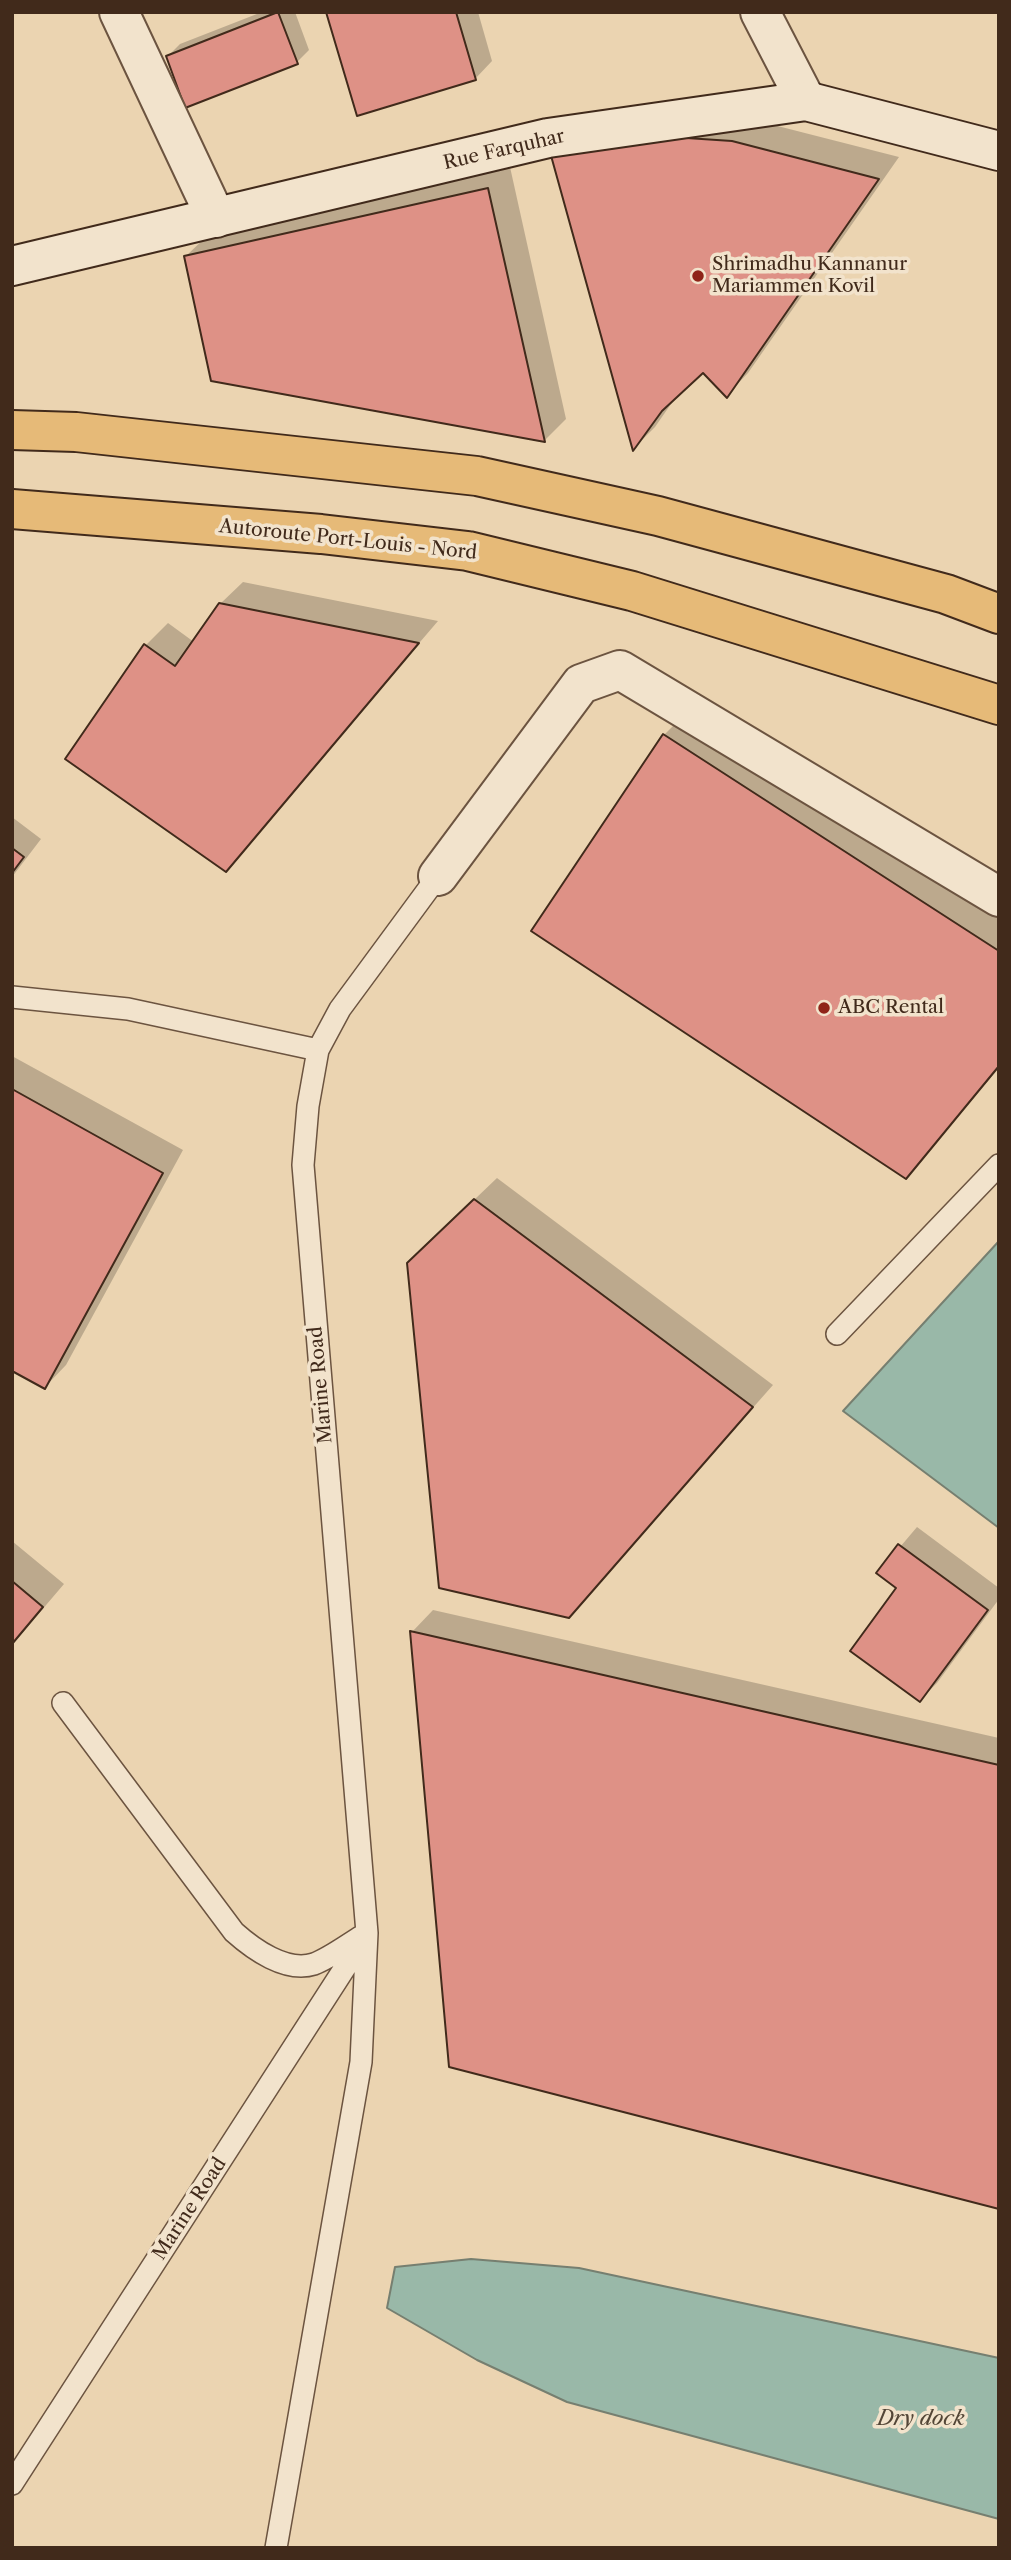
<!DOCTYPE html>
<style>
body{margin:0}
#map{position:relative;width:1011px;height:2560px;overflow:hidden;background:#ebd4b1;font-family:"Libre Caslon Text",serif}
canvas{display:block}
.frame{position:absolute;inset:0;border:14px solid #412a1b;pointer-events:none}
</style>
<div id="map">
<canvas width="1011" height="2560"></canvas>
<div class="frame"></div>
</div>
<script>
const c = document.querySelector('canvas').getContext('2d');
c.lineJoin = 'round';
function fill(path, color) { c.fillStyle = color; c.fill(path, 'evenodd'); }
function strokePath(path, color, width, dash) { c.strokeStyle = color; c.lineWidth = width; c.lineCap = dash ? 'butt' : 'round'; c.setLineDash(dash || []); c.stroke(path); }
function write(font, color, halo, rows, align = 'center') {
  c.font = font + ' "Libre Caslon Text",serif'; c.lineWidth = 7; c.setLineDash([]); c.textBaseline = 'middle'; c.strokeStyle = halo; c.fillStyle = color; for (const [text, x, y, turn = 0] of rows) {
    c.save(); c.translate(x, y); c.rotate((+turn || 0) * Math.PI / 180); c.textAlign = isNaN(turn) ? turn : align; if (halo) c.strokeText(text, 0, 0); c.fillText(text, 0, 0); c.restore();
  }
}
const water = new Path2D(`
 M 999,1241 L 999,1528 L 843,1411 Z
 M 471,2259 L 579,2268 L 999,2358 L 999,2519 L 567,2402 L 477,2360 L 387,2308 L 395,2267 Z`);
fill(water, '#99b8a8');
strokePath(water, '#767f70', 2);
fill(new Path2D(`
 M 262,12 L 295,12 L 309,50 L 297,62 L 168,56 L 180,44 Z
 M 328,12 L 478,12 L 492,61 L 475,79 Z
 M 754,120 L 899,157 L 748,373 L 727,395 L 703,370 L 680,391 L 655,427 L 634,448 L 552,153 Z
 M 510,167 L 566,419 L 544,441 L 186,256 L 208,235 Z
 M 243,582 L 438,621 L 225,870 L 67,759 L 146,645 L 168,623 L 194,642 L 220,604 Z
 M 686,713 L 999,915 L 999,1068 L 906,1177 L 664,735 Z
 M 12,817 L 41,839 L 12,877 Z
 M 12,1056 L 183,1150 L 66,1365 L 45,1387 L 12,1369 Z
 M 497,1178 L 773,1385 L 569,1616 L 431,1241 Z
 M 917,1527 L 999,1588 L 999,1599 L 937,1683 L 920,1700 L 898,1588 L 878,1573 Z
 M 12,1541 L 64,1584 L 12,1645 Z
 M 433,1610 L 999,1738 L 999,2207 L 412,1632 Z`), '#0003');
const building = new Path2D(`
 M 278,12 L 298,64 L 185,108 L 166,56 Z
 M 326,12 L 456,12 L 476,80 L 357,116 Z
 M 626,134 L 732,141 L 879,179 L 727,398 L 703,373 L 662,411 L 633,451 L 550,152 Z
 M 488,188 L 545,442 L 211,381 L 184,256 Z
 M 219,603 L 419,643 L 226,872 L 65,759 L 144,644 L 175,666 Z
 M 663,734 L 999,951 L 999,1066 L 906,1179 L 531,931 Z
 M 12,848 L 24,857 L 12,873 Z
 M 12,1089 L 163,1173 L 45,1389 L 12,1371 Z
 M 474,1199 L 753,1407 L 569,1618 L 439,1588 L 407,1263 Z
 M 898,1544 L 988,1610 L 920,1702 L 850,1651 L 896,1588 L 876,1573 Z
 M 12,1581 L 43,1607 L 12,1644 Z
 M 410,1631 L 999,1765 L 999,2209 L 449,2067 Z`);
fill(building, '#de9186');
strokePath(building, '#412a1b', 2);
const lane = new Path2D(`
 M 12,997 L 128,1009 L 318,1050
 M 837,1334 L 999,1165
 M 63,1703 L 234,1932 C 253,1949 286,1973 314,1964 C 330,1958 347,1945 362,1936
 M 12,2484 L 366,1935
 M 276,2548 L 361,2062 L 367,1933 L 303,1165 L 308,1106 L 318,1050 L 340,1009 L 438,876`);
const street = new Path2D(`
 M 119,12 L 216,218
 M 760,12 L 806,101
 M 438,876 L 581,684 L 620,670 L 999,897`);
const secondary = new Path2D(`
 M 12,266 L 548,138 L 806,101 L 999,151`);
const highway = new Path2D(`
 M 12,430 L 76,432 L 477,476 L 658,516 L 946,594 L 999,614
 M 12,509 L 321,534 L 468,551 L 632,591 L 999,705`);
strokePath(lane, '#6c5440', 24);
strokePath(street, '#6c5440', 42);
strokePath(secondary, '#412a1b', 42);
strokePath(highway, '#412a1b', 42);
strokePath(lane, '#f2e3cc', 21);
strokePath(street, '#f2e3cc', 38);
strokePath(secondary, '#f2e3cc', 38);
strokePath(highway, '#e6ba78', 38);
for (const [x, y, r, color] of [
 [698,276,7,"#8f2418"],
 [824,1008,7,"#8f2418"]
]) { const dot = new Path2D(); dot.arc(x, y, r, 0, 2 * Math.PI); c.fillStyle = color; c.fill(dot); strokePath(dot, '#f2e3cc', 2.5); }
write('19px', '#412a1b', '#f2e3cc', [
 ["Rue Farquhar",504,150,-13],
 ["Autoroute Port-Louis - Nord",348,540,6],
 ["Marine Road",321,1385,-95],
 ["Marine Road",190,2209,-57]
]);
write('19px', '#412a1b', '#f2e3cc', [
 ["Shrimadhu Kannanur",712,265],
 ["Mariammen Kovil",712,287],
 ["ABC Rental",838,1008]
], 'left');
write('italic 21px', '#534637', '#f2e3cc', [
 ["Dry dock",921,2419]
]);
</script>
